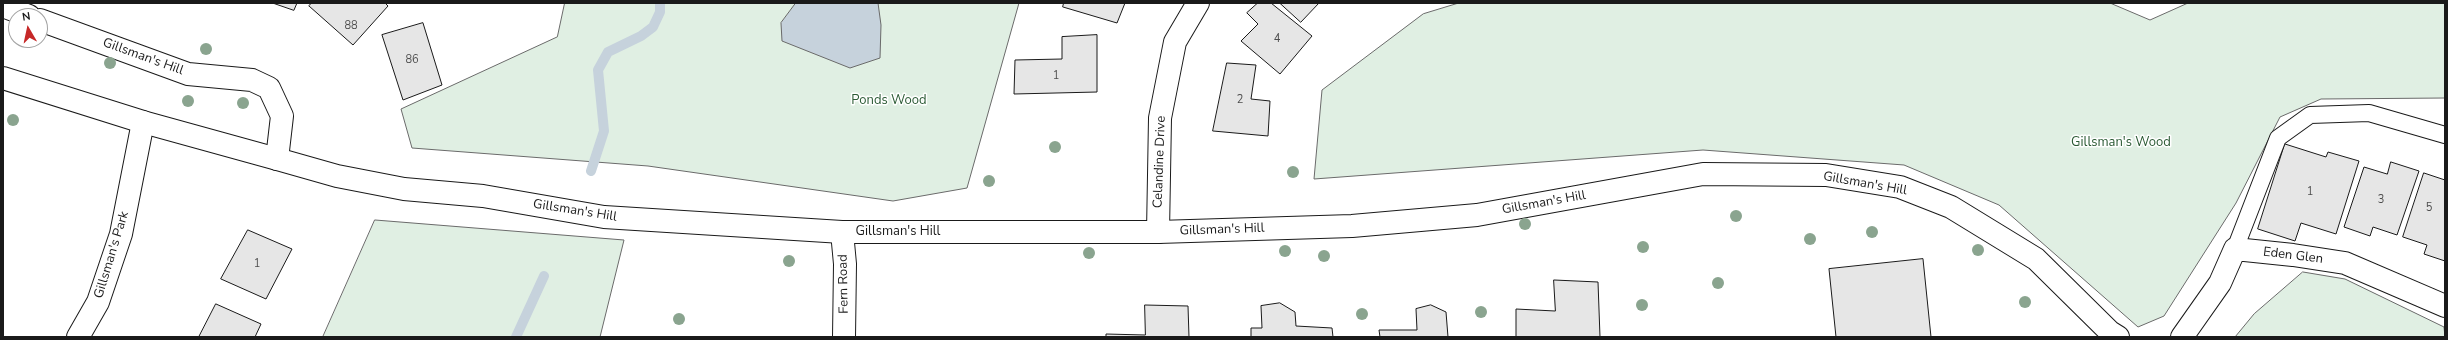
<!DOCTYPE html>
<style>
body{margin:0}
#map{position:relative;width:2448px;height:340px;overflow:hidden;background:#fff;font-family:"Nunito Sans",sans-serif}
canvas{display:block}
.frame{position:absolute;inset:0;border:4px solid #1a1a1a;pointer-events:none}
.north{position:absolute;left:8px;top:8px;width:40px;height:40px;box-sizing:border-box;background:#fff;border:1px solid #a3a3a3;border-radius:50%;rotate:351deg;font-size:11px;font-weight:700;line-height:16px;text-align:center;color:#1a1a1a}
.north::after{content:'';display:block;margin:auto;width:14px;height:18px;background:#c62828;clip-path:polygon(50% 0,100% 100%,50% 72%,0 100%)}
</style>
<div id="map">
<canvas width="2448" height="340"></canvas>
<div class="frame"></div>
<div class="north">N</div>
</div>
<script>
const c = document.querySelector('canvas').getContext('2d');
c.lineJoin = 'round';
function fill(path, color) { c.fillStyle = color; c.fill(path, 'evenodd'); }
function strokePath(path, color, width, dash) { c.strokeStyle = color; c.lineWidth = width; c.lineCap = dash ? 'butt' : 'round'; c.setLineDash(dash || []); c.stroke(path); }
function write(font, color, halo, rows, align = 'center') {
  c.font = font + ' "Nunito Sans",sans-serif'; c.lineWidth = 3; c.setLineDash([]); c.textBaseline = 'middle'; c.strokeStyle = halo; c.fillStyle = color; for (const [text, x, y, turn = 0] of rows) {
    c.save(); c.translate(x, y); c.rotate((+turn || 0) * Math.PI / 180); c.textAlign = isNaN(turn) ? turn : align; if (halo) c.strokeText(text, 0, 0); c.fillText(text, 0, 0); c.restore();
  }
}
const green = new Path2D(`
 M 565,3 L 1019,3 L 967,188 L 893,201 L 648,166 L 412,148 L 401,109 L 557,37 Z
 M 1459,3 L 2110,3 L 2150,20 L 2188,3 L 2445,3 L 2445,98 L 2321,99 L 2280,117 L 2236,203 L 2164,316 L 2138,327 L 1999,205 L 1904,165 L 1703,150 L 1314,179 L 1322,90 L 1423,14 Z
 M 375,220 L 624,240 L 600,337 L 323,337 Z
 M 2303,272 L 2345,279 L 2444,327 L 2445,337 L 2235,337 L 2254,314 Z`);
fill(green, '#e0efe3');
strokePath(green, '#6a6a6a', 1);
const water = new Path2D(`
 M 796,3 L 878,3 L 881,25 L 880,58 L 850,68 L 782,41 L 781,23 Z`);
fill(water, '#c6d2dc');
strokePath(water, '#6a6a6a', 1);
strokePath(new Path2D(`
 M 591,171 L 604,131 L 598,70 L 608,52 L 641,36 L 653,27 L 660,12 L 660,3
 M 516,337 L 544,276`), '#c6d2dc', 10);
const building = new Path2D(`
 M 273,3 L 297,3 L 294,10 Z
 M 312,3 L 385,3 L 388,6 L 353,45 L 309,6 Z
 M 1064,3 L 1125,3 L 1117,23 L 1063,7 Z
 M 1258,3 L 1271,3 L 1312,36 L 1280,74 L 1241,41 L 1258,24 L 1247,13 Z
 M 1280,3 L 1319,3 L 1301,22 Z
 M 423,23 L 442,85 L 403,100 L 382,35 Z
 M 1097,35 L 1097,92 L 1014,94 L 1015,60 L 1062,59 L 1062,37 Z
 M 1227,63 L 1256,65 L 1251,99 L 1270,101 L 1268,136 L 1213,131 Z
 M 2285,144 L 2326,157 L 2328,152 L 2359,161 L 2336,234 L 2301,223 L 2295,241 L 2258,229 Z
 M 2391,162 L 2419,171 L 2397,235 L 2373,227 L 2370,236 L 2344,227 L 2364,167 L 2387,174 Z
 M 2424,173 L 2445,180 L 2445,261 L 2424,254 L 2427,245 L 2403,237 Z
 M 248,230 L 292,249 L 266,299 L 221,279 Z
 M 1923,259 L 1931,337 L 1836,337 L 1829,269 Z
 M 1554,280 L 1598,282 L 1600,337 L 1516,337 L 1516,309 L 1555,311 Z
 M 1280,303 L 1295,312 L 1296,326 L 1332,328 L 1333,337 L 1251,337 L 1251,328 L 1262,328 L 1261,306 Z
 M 216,304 L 261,324 L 255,337 L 199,337 Z
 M 1145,305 L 1188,306 L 1189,337 L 1106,337 L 1106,334 L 1145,335 Z
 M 1431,305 L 1446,312 L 1448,337 L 1380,337 L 1379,330 L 1417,330 L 1416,309 Z`);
fill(building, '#e6e6e6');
strokePath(building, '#1a1a1a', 1);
const lane = new Path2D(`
 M 2235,249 L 2278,138 L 2310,115 L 2369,113 L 2445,135`);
const street = new Path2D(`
 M 3,6 L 29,16
 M 40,20 L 188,74 L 252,80 L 269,88 L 282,116 L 277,159
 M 842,232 L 845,264 L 844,337
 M 1158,232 L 1160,118 L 1175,42 L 1198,3
 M 78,337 L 98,302 L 121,234 L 143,122
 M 2182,337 L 2220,283 L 2235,249 L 2293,255 L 2345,263 L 2445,306`);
const secondary = new Path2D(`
 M 3,78 L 143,122 L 277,159 L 337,176 L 404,189 L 483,196 L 604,217 L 842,232 L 1158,232 L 1352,226 L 1477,215 L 1703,174 L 1826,175 L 1900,187 L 1951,207 L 2036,259 L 2110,332 L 2118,337`);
strokePath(lane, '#1a1a1a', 18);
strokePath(street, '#1a1a1a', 24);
strokePath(secondary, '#1a1a1a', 24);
strokePath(lane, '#fff', 16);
strokePath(street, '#fff', 22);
strokePath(secondary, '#fff', 22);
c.fillStyle = '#8aa48f';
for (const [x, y] of [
 [206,49],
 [110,63],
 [188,101],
 [243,103],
 [13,120],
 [1055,147],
 [1293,172],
 [989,181],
 [1736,216],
 [1525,224],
 [1872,232],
 [1810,239],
 [1643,247],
 [1978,250],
 [1285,251],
 [1089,253],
 [1324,256],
 [789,261],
 [1718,283],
 [2025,302],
 [1642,305],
 [1481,312],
 [1362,314],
 [679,319]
]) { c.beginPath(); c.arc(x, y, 6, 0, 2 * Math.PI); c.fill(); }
write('11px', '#4d4d4d', null, [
 ["88",351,26],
 ["4",1277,39],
 ["86",412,60],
 ["1",1056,76],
 ["2",1240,100],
 ["1",2310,192],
 ["3",2381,200],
 ["5",2429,208],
 ["1",257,264]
]);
write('13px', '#1a1a1a', '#fff', [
 ["Gillsman's Hill",143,57,20],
 ["Celandine Drive",1160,162,-88],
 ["Gillsman's Hill",1865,184,10],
 ["Gillsman's Hill",1544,203,-10],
 ["Gillsman's Hill",575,211,9],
 ["Gillsman's Hill",1222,230,-2],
 ["Gillsman's Hill",898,232],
 ["Gillsman's Park",112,255,-73],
 ["Eden Glen",2293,256,7],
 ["Fern Road",844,284,-91]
]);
write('13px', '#2b5a34', '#fff', [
 ["Ponds Wood",889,101],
 ["Gillsman's Wood",2121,143]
]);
</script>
